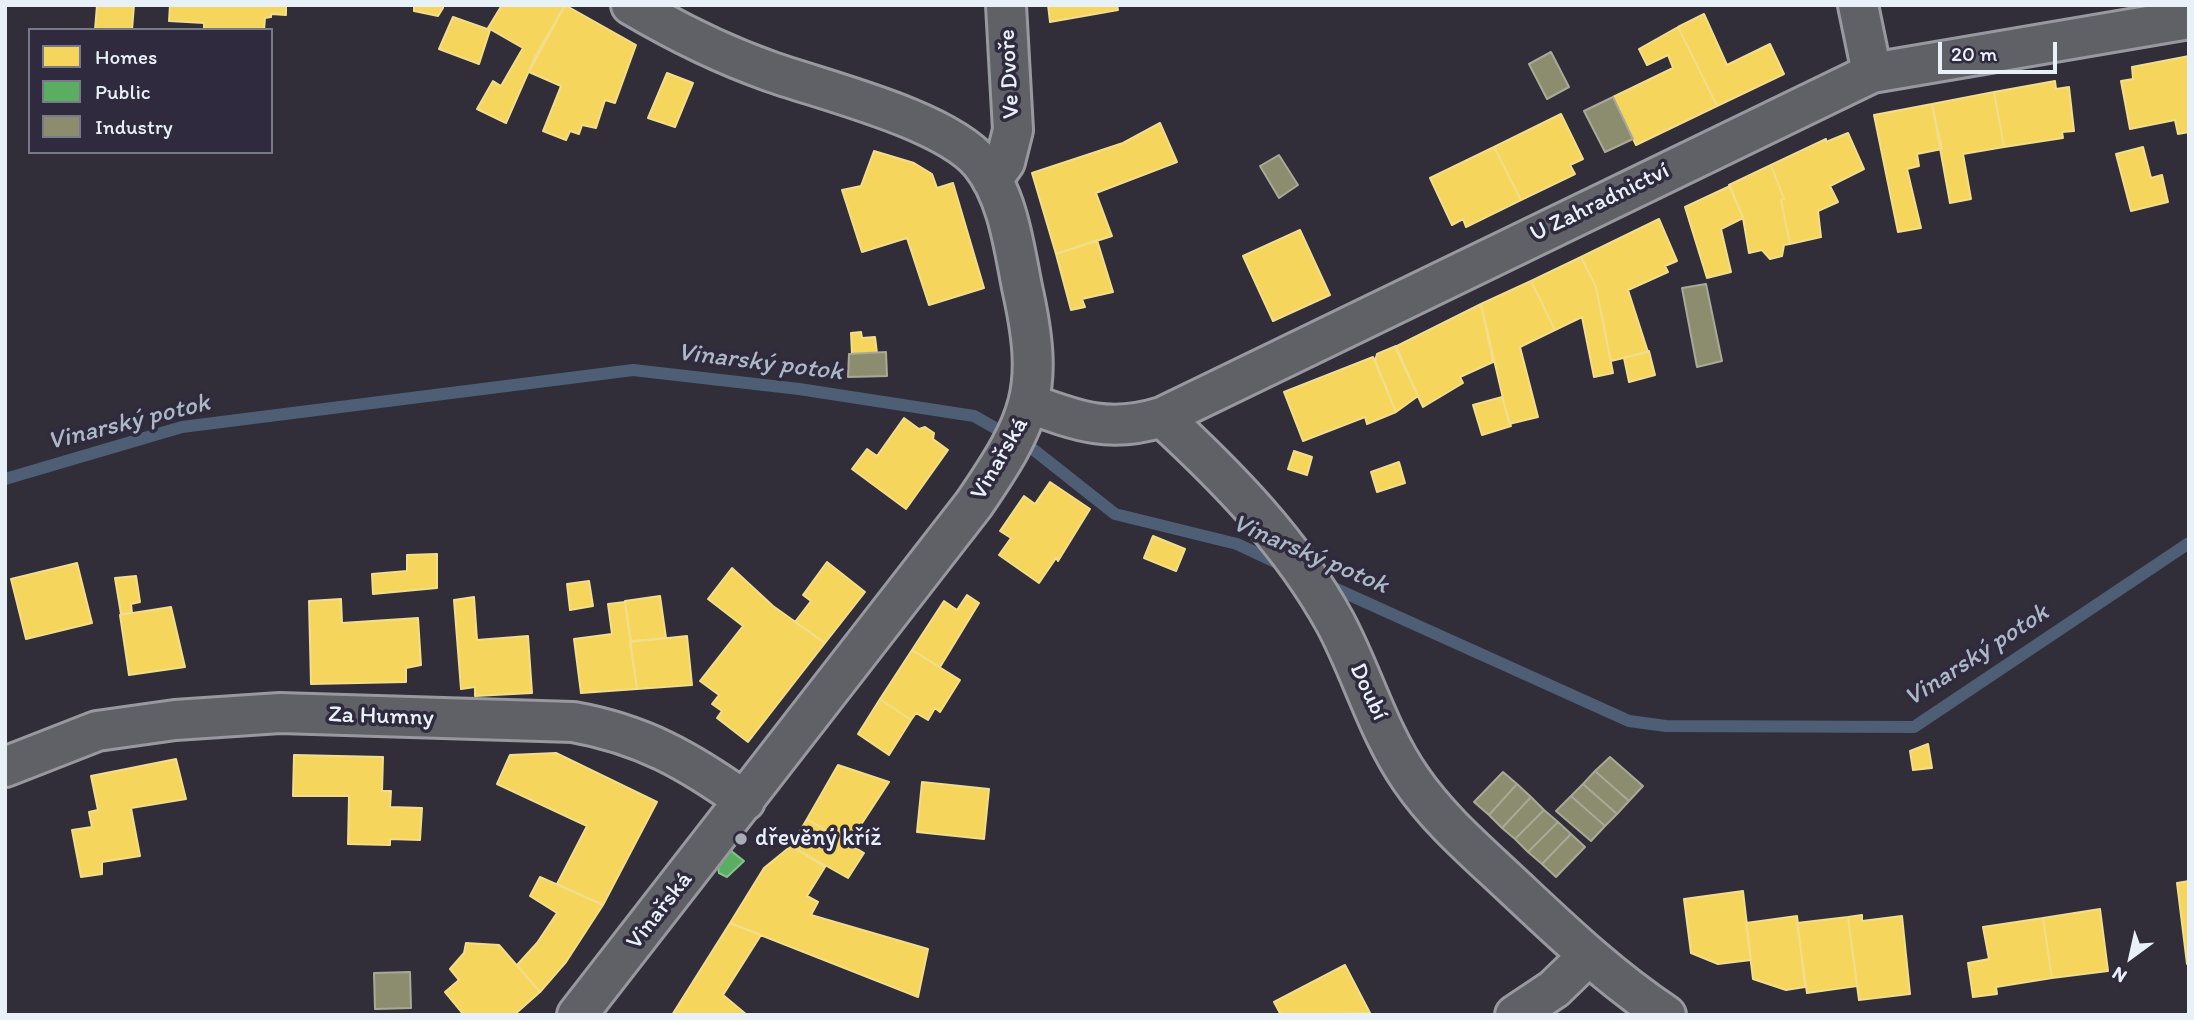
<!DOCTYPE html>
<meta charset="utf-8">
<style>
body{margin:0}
#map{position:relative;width:2194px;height:1020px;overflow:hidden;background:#312e39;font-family:Itim,sans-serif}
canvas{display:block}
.frame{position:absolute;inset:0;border:7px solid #e8f1f8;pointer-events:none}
.legend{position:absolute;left:28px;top:28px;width:245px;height:126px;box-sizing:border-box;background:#2f2a3d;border:2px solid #797a88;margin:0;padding:9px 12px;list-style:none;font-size:21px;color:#e8f1f8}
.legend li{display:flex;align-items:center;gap:14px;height:35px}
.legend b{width:35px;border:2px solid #797a88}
.north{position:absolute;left:2096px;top:922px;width:70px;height:70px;-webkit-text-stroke:5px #2f2a3d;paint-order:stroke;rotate:213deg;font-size:19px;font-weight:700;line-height:28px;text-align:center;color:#e8f1f8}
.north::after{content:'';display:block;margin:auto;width:24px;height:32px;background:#e8f1f8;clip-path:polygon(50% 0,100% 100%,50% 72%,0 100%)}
.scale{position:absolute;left:1938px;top:42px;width:119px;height:32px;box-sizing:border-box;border:4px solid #e8f1f8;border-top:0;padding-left:9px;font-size:21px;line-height:24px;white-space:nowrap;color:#e8f1f8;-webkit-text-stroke:5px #2f2a3d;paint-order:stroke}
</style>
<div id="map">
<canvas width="2194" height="1020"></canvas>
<div class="frame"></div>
<ul class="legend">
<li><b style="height:19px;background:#f6d55c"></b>Homes</li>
<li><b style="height:19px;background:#5aae61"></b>Public</li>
<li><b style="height:19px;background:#8c8c6e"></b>Industry</li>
</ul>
<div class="north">N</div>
<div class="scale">20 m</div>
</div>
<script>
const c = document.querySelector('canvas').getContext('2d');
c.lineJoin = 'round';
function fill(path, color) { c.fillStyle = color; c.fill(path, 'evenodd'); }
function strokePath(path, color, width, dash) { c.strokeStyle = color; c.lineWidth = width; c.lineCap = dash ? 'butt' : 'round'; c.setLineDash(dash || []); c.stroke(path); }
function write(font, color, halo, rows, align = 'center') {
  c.font = font + ' Itim,sans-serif'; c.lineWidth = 7; c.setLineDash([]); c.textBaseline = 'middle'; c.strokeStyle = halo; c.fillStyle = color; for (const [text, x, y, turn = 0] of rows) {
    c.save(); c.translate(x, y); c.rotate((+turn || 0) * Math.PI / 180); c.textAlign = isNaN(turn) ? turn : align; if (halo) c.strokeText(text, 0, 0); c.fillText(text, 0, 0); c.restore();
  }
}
const homes = new Path2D(`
 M 97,5 L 134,5 L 132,30 L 95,30 Z
 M 170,5 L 286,5 L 286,15 L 271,14 L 271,17 L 265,18 L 264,30 L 204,29 L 204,23 L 169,21 Z
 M 414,5 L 443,5 L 443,8 L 438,16 L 414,11 Z
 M 502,5 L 565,5 L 535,57 L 506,123 L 477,109 L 493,81 L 501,86 L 523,48 L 488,28 Z
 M 565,5 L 636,45 L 615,103 L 605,100 L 596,128 L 582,125 L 579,134 L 570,131 L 566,140 L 543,131 L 561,86 L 529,72 Z
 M 1048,5 L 1117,5 L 1118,10 L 1050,22 Z
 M 1704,14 L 1727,65 L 1770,44 L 1784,74 L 1717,106 L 1678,27 Z
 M 453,17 L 490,30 L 479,64 L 439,49 Z
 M 1678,27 L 1717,106 L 1636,145 L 1613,97 L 1673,68 L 1668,55 L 1647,65 L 1639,49 Z
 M 2189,56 L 2189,132 L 2178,134 L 2175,120 L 2130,129 L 2121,81 L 2133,79 L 2132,67 Z
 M 667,73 L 693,83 L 675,127 L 648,118 Z
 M 2055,81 L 2056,89 L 2069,87 L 2074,131 L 2062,132 L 2063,138 L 2004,147 L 1994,92 Z
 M 1994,92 L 2004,147 L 1963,154 L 1971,199 L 1950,203 L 1932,104 Z
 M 1932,104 L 1942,149 L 1917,154 L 1919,166 L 1907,169 L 1921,228 L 1898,232 L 1874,115 Z
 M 1561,114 L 1583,159 L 1570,165 L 1575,174 L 1521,200 L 1494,147 Z
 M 1160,123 L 1177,162 L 1096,193 L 1112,236 L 1056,254 L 1032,173 L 1123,143 Z
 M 1848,133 L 1864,169 L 1830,186 L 1838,202 L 1818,211 L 1821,237 L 1790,244 L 1781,200 L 1784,199 L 1771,165 L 1826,139 L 1826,142 Z
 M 1494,147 L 1521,200 L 1466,227 L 1463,219 L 1452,225 L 1430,178 Z
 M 2143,147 L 2151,178 L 2162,175 L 2168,202 L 2131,211 L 2116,154 Z
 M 874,151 L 914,163 L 932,174 L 937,188 L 953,183 L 984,288 L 929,305 L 907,238 L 862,252 L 842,190 L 861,186 Z
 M 1771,165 L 1784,199 L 1781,200 L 1790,244 L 1784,245 L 1782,256 L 1770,259 L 1762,250 L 1749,253 L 1743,218 L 1729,185 Z
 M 1730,186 L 1743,218 L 1721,229 L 1731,272 L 1707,278 L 1685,207 Z
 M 1659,219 L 1677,261 L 1665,266 L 1668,272 L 1628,290 L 1648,352 L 1611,361 L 1596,287 L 1581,257 Z
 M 1300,230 L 1330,295 L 1273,321 L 1243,256 Z
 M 1097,240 L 1113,292 L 1082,299 L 1085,307 L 1071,310 L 1056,254 Z
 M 1581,257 L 1596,287 L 1613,373 L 1594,377 L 1582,317 L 1555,330 L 1531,281 Z
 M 1531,281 L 1555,330 L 1520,347 L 1538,417 L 1509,424 L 1481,304 Z
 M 1481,304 L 1493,362 L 1460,377 L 1463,383 L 1423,407 L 1395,347 Z
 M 861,332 L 862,338 L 875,337 L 877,353 L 852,354 L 851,333 Z
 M 1396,346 L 1418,396 L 1396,412 L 1375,360 L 1377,354 Z
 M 1649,351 L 1655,375 L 1629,382 L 1624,358 Z
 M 1373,357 L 1396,412 L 1367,424 L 1365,417 L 1303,441 L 1284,392 Z
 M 1502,397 L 1511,426 L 1482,435 L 1473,405 Z
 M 904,418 L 919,429 L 925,427 L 934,433 L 933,439 L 948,450 L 906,509 L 852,469 L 867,449 L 877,456 Z
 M 1294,451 L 1312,457 L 1307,475 L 1288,469 Z
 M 1399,462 L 1405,483 L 1377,492 L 1371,472 Z
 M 1050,482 L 1090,509 L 1058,561 L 1056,558 L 1039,583 L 999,555 L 1011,538 L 1000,531 L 1024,496 L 1035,504 Z
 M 1153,536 L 1185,549 L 1176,571 L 1144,558 Z
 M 437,554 L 437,588 L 373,594 L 372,574 L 407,571 L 407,555 Z
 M 827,562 L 865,592 L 825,643 L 795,622 L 811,601 L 803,595 Z
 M 77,563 L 92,623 L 26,639 L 11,579 Z
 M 732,568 L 773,606 L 825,643 L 748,742 L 717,718 L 722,711 L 712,704 L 719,695 L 700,681 L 743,626 L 708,599 Z
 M 136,576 L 140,602 L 131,604 L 132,613 L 121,614 L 115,578 Z
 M 589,581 L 593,606 L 570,610 L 567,584 Z
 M 967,595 L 979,603 L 940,667 L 912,650 L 944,601 L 957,610 Z
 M 660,596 L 666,638 L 631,641 L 625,601 Z
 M 474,597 L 477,640 L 528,636 L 532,693 L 475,696 L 475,687 L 461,689 L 454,600 Z
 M 341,599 L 342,623 L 418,618 L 421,665 L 406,668 L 406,682 L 311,684 L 309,601 Z
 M 625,602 L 637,689 L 581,693 L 574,639 L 612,634 L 608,604 Z
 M 171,607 L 185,667 L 129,675 L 120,615 Z
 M 687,636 L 692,685 L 637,689 L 630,642 Z
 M 912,650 L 960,680 L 940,712 L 935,708 L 928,720 L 916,713 L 911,720 L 880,699 Z
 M 880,699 L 911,720 L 889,755 L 858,734 Z
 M 1928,744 L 1932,768 L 1913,770 L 1910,751 Z
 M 556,753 L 657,802 L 603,905 L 557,884 L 587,826 L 497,784 L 510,755 Z
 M 294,755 L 383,757 L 382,791 L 391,791 L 390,807 L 422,808 L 420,840 L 390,839 L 390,845 L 348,844 L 349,796 L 293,796 Z
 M 176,759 L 186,799 L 131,808 L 140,856 L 102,862 L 102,874 L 81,877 L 72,830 L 92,827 L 89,812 L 98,810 L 91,776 Z
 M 838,765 L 889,782 L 849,843 L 807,819 Z
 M 922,782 L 989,789 L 984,839 L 917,832 Z
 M 807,819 L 864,853 L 848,878 L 791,846 Z
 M 791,846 L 825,867 L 807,896 L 818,902 L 811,915 L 928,949 L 918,997 L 730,923 L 764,868 Z
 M 540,877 L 603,905 L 566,962 L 540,992 L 517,965 L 537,943 L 557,913 L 530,896 Z
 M 2189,881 L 2189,964 L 2187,964 L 2177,883 Z
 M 1743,891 L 1751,960 L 1718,964 L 1691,953 L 1684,899 Z
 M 2100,909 L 2108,971 L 2052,978 L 2043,918 Z
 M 1862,915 L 1862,921 L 1902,916 L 1910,994 L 1859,1000 L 1848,917 Z
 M 1797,916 L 1805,987 L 1786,990 L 1753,979 L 1746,923 Z
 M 1848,917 L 1857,986 L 1807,993 L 1797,923 Z
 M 2043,918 L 2052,978 L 1996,987 L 1997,994 L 1973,997 L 1968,963 L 1989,959 L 1983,927 Z
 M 730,923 L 761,935 L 723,995 L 747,1015 L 672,1015 Z
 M 466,943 L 499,945 L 540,992 L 514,1015 L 464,1015 L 445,992 L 459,980 L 450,969 L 464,953 Z
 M 1345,965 L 1370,1013 L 1281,1015 L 1274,1002 Z`);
fill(homes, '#f6d55c');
strokePath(homes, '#f2dd8b', 2);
const public = new Path2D(`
 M 730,850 L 744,861 L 727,877 L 719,873 L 718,868 Z`);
fill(public, '#5aae61');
strokePath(public, '#85c28e', 2);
const industry = new Path2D(`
 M 1551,52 L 1569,87 L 1547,99 L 1529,64 Z
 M 1613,97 L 1633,139 L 1605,152 L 1584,111 Z
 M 1279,155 L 1298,185 L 1279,198 L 1260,166 Z
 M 1706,284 L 1722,361 L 1697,367 L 1682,288 Z
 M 886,352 L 887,376 L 848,377 L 849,354 Z
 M 1610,757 L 1643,786 L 1629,801 L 1595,771 Z
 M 1595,771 L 1629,801 L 1617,814 L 1583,784 Z
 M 1503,772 L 1517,784 L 1489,815 L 1474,802 Z
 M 1517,784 L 1531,797 L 1502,828 L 1489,815 Z
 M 1583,784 L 1617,814 L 1605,826 L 1571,796 Z
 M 1571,796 L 1605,826 L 1591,841 L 1556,811 Z
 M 1531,797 L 1544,810 L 1515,839 L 1502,828 Z
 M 1544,810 L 1558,822 L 1528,852 L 1515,839 Z
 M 1558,822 L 1571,834 L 1542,864 L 1528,852 Z
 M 1571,834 L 1585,847 L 1556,877 L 1542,864 Z
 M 410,972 L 411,1008 L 375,1009 L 374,973 Z`);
fill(industry, '#8c8c6e');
strokePath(industry, '#a8aa97', 2);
strokePath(new Path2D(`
 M 5,479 L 182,427 L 633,370 L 799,389 L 974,416 L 1034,450 L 1115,514 L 1237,544 L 1284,566
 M 1323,583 L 1629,721 L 1666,726 L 1914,727 L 2189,543`), '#4d5e75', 12);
const minor = new Path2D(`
 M 1858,5 L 1872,73
 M 992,180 L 1005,162 L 1013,130 L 1006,5
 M 1031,404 C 1079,422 1111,433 1162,417 L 1872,73 L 2189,19
 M 1162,417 C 1228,478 1291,542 1335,622 C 1362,672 1378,732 1411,779 C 1439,820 1477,852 1513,886 C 1562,932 1610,978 1666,1015
 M 5,767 L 97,731 L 175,720 L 280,713 L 573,722 C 642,734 689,761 745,801
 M 577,1015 L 974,504 C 1032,419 1045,390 1022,287 C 1014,247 1008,196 981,163 C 944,119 825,91 769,71 C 721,54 675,31 631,5
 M 1515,1015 L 1554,989 L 1588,956`);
strokePath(minor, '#98999f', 44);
strokePath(minor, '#606067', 38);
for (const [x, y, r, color] of [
 [741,839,7,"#a8adb5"]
]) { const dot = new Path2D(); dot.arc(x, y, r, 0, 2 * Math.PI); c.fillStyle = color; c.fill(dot); strokePath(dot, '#2f2a3d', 2.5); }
write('24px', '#e8f1f8', '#2f2a3d', [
 ["Ve Dvoře",1010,74,-93],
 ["U Zahradnictví",1600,203,-26],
 ["Vinařská",1000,459,-60],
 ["Doubí",1368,692,65],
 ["Za Humny",381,717,2],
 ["Vinařská",660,911,-52]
]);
write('24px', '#e8f1f8', '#2f2a3d', [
 ["dřevěný kříž",755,839]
], 'left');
write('italic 26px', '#abb8c6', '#2f2a3d', [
 ["Vinarský potok",760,363,7],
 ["Vinarský potok",129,423,-14],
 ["Vinarský potok",1310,555,23],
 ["Vinarský potok",1977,656,-33]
]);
</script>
